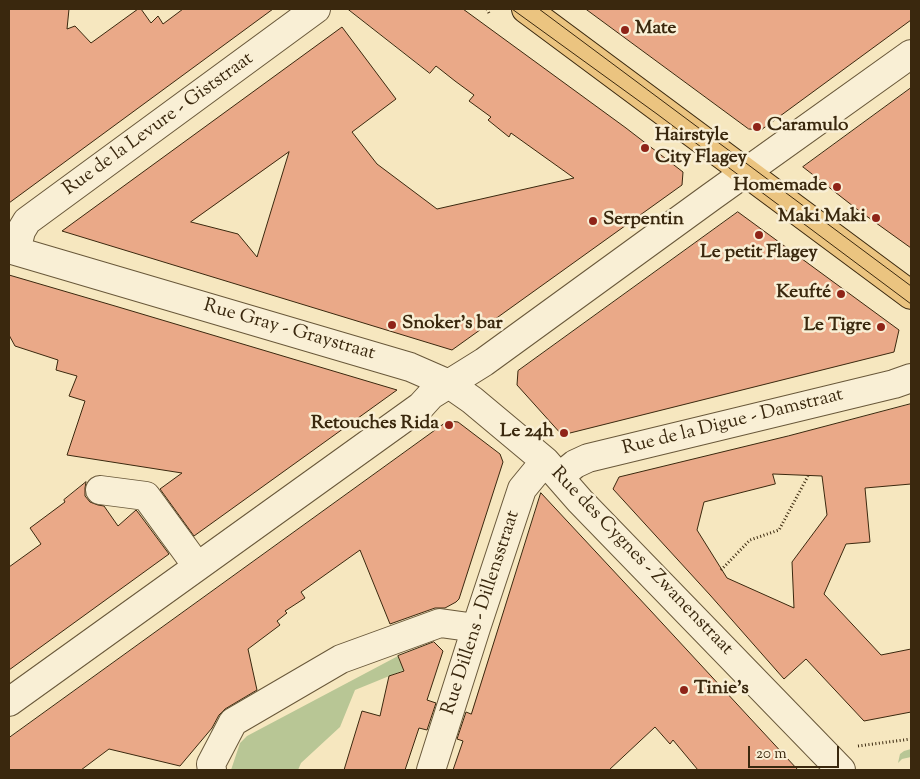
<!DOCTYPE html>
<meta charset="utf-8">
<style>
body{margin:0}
#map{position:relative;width:920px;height:779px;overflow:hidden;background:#f6e7bf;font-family:"Sorts Mill Goudy",serif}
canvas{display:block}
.frame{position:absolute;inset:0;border:10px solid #3a280e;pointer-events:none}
.scale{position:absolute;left:748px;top:746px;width:91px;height:22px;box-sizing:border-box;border:2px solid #3a280e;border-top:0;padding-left:6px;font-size:15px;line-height:18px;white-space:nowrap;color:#3a280e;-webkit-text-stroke:4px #f9efd5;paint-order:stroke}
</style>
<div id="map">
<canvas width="920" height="779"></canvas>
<div class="frame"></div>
<div class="scale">20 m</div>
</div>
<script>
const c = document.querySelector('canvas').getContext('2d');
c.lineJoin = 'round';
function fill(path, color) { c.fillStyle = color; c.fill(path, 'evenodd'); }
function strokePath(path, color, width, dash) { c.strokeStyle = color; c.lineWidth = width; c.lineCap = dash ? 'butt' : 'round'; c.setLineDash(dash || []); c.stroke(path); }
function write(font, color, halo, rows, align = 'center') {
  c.font = font + ' "Sorts Mill Goudy",serif'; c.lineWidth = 5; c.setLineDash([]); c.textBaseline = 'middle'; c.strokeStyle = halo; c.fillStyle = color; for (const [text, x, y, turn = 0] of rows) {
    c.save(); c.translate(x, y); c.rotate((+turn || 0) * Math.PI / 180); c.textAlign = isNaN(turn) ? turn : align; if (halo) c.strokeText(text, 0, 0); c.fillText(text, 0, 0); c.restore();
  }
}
fill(new Path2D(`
 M 398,656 L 404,670 L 355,690 L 340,727 L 301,763 L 298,770 L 231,770 L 240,743 L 247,736 Z
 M 911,749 L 911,757 L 902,759 L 898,763 L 900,754 L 904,751 Z`), '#b8c695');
const building = new Path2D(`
 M 9,9 L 69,9 L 67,29 L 75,26 L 91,43 L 138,9 L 141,9 L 151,23 L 158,16 L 163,24 L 183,9 L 273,9 L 9,203 Z
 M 348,9 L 463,9 L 626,128 L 683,172 L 682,185 L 452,350 L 62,231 L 342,27 L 396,99 L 352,132 L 377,164 L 437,209 L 574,178 L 511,133 L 509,137 L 488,120 L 491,117 L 469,101 L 474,95 L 455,81 L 436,66 L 430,73 ZM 289,152 L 257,257 L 238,234 L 191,222 Z
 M 586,9 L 911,9 L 911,20 L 761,130 L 749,129 Z
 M 911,88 L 911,248 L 858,210 L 803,167 Z
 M 738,212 L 899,330 L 894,352 L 562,435 L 517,385 L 518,371 Z
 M 9,275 L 115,306 L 397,390 L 194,536 L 160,489 L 182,473 L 67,455 L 85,401 L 69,396 L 77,376 L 56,370 L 58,360 L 15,346 L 9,335 Z
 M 911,404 L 911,484 L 865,488 L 870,542 L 846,544 L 824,594 L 881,655 L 911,649 L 911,712 L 864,721 L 806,659 L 784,679 L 710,595 L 613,489 L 619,477 L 788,436 ZM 773,474 L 822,476 L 827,515 L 792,562 L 794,608 L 727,578 L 697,530 L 704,502 L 775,484 Z
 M 448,421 L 458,422 L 500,454 L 503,462 L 459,599 L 456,602 L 445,608 L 435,608 L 390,624 L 360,550 L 301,592 L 305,598 L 285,611 L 287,613 L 277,621 L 280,625 L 248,649 L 257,690 L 225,709 L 219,715 L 212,728 L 180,766 L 109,749 L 81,770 L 9,770 L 9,738 Z
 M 86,482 L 85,488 L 85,496 L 90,502 L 98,505 L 104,506 L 118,526 L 136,510 L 137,511 L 169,554 L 9,670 L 9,567 L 41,544 L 30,528 L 65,502 L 64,500 Z
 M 541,493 L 650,610 L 798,770 L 698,770 L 673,740 L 670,744 L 655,727 L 609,770 L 453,770 L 463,741 L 457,739 L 466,712 L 471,714 Z
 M 434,642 L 443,651 L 427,700 L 436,703 L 427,730 L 419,728 L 405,770 L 344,770 L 362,711 L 380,716 L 389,676 L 404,671 L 398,656 Z`);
fill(building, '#eaa988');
strokePath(building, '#3a280e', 1);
const minor = new Path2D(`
 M 9,249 L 410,367 L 449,384 L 472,400 L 545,461 L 580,501 L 841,770
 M 16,251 L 21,231 L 27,221 L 316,9
 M 559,477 L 575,464 L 588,458 L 894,384 L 911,378
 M 100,490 L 146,496 L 197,566
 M 9,702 L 421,406 L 431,395 L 484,362 L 711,197 L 911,54
 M 212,770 L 211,764 L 233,722 L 341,659 L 440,623 L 476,628
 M 431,770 L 476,628 L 522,489 L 545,461`);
const major = new Path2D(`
 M 526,9 L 911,295`);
strokePath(minor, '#69583a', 30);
strokePath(major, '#3a280e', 30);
strokePath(new Path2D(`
 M 487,9 L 490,15
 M 721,570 L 750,540 L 779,530 L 808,476
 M 858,746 L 911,739`), '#3a280e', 3, [1, 2.5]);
strokePath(minor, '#f9efd5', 28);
strokePath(major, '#ebc480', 28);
strokePath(new Path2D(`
 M 512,9 L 657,114 L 911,304
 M 539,9 L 911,286`), '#3a280e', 1);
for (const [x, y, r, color] of [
 [625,30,5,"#8f2418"],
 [757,127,5,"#8f2418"],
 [645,148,5,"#8f2418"],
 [837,187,5,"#8f2418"],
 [876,218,5,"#8f2418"],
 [593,221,5,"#8f2418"],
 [759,235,5,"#8f2418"],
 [841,294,5,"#8f2418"],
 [392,325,5,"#8f2418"],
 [881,327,5,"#8f2418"],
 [449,425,5,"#8f2418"],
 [564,433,5,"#8f2418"],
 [684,690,5,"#8f2418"]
]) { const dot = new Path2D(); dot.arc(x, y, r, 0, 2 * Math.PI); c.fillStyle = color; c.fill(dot); strokePath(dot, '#f9efd5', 2); }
write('bold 19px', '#3a280e', '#f9efd5', [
 ["Mate",635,30],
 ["Caramulo",767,127],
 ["Hairstyle",655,137],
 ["City Flagey",655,159],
 ["Homemade",827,187,"right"],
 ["Maki Maki",866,218,"right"],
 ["Serpentin",603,221],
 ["Le petit Flagey",759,254,"center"],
 ["Keufté",831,294,"right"],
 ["Snoker's bar",402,325],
 ["Le Tigre",871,327,"right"],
 ["Retouches Rida",439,425,"right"],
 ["Le 24h",554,433,"right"],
 ["Tinie's",694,690]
], 'left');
write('19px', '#3a280e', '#f9efd5', [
 ["Rue de la Levure - Giststraat",159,125,-36],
 ["Rue Gray - Graystraat",289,331,16],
 ["Rue de la Digue - Damstraat",733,423,-14],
 ["Rue des Cygnes - Zwanenstraat",641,562,46],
 ["Rue Dillens - Dillensstraat",482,613,-72]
]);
</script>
